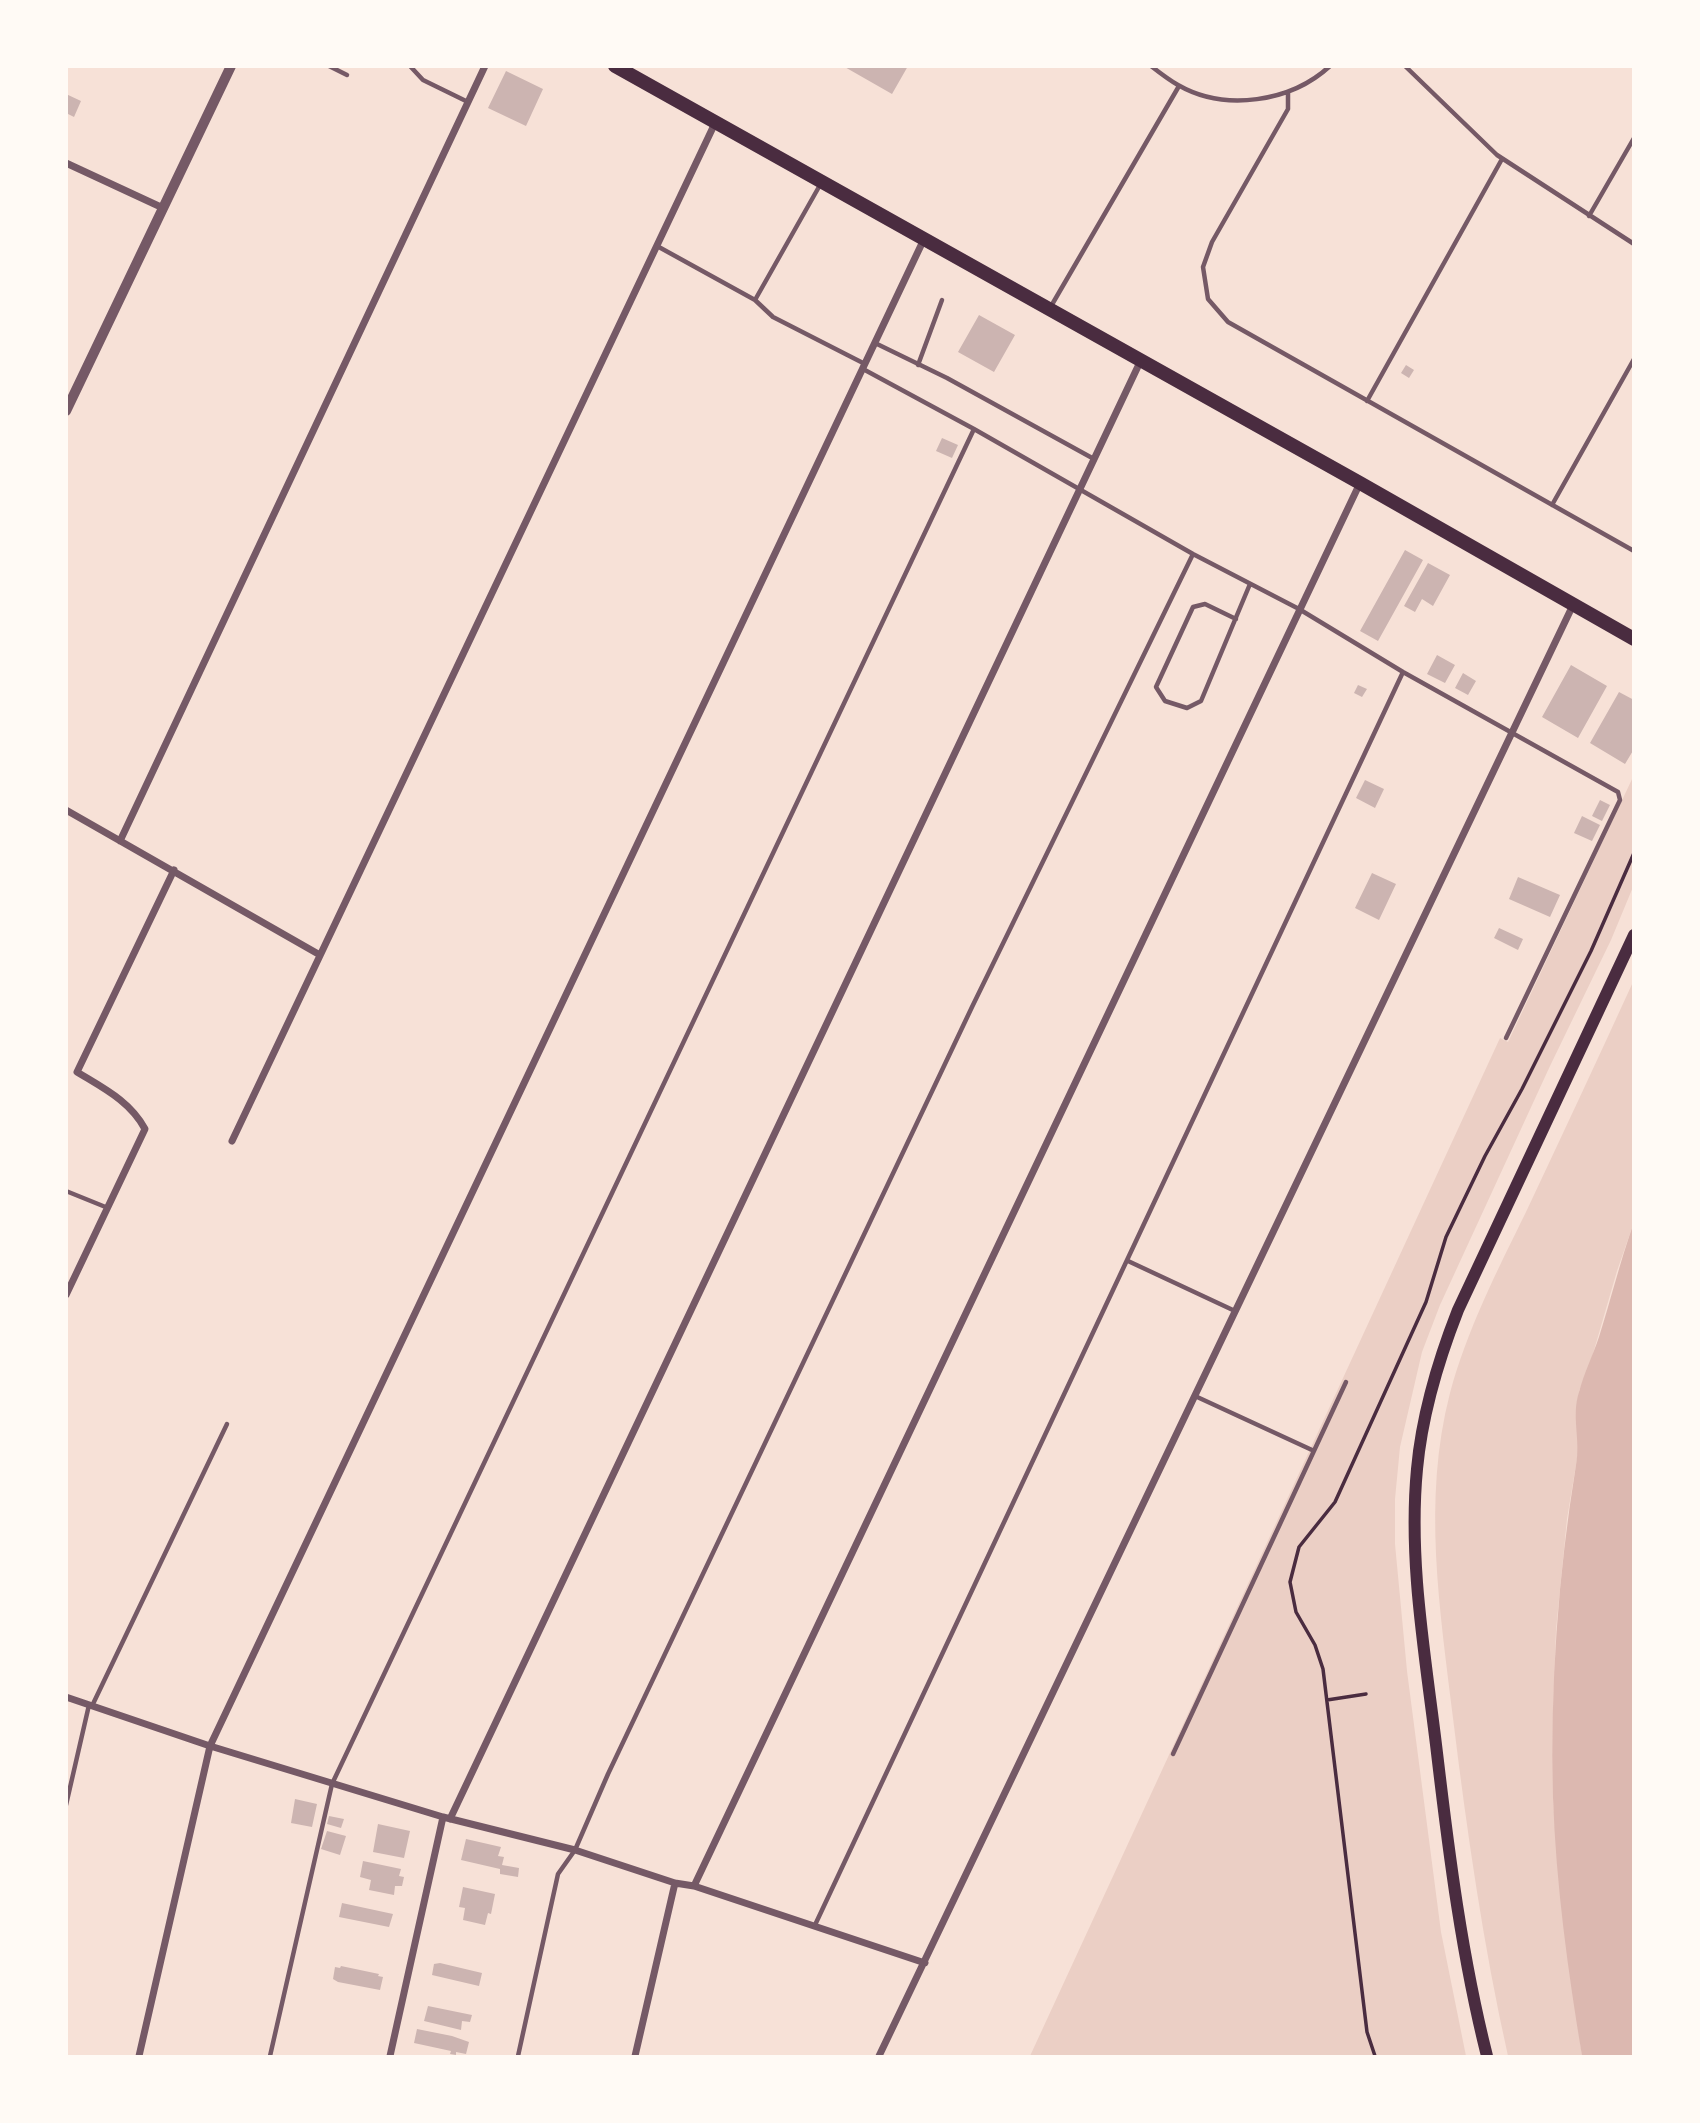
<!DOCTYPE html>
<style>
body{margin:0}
#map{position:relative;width:1700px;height:2123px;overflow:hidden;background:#f7e1d7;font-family:"Fira Sans",sans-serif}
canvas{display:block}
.frame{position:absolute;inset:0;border:68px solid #fffaf5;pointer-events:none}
</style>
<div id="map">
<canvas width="1700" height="2123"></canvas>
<div class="frame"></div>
</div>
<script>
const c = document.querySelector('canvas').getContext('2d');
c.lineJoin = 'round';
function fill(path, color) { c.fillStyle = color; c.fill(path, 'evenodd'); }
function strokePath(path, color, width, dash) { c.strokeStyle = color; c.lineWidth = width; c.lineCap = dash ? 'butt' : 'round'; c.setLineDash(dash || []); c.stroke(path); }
fill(new Path2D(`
 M 1633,777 L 1633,887 L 1611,940 L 1550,1066 L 1440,1305 L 1422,1352 L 1400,1447 L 1395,1499 L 1395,1544 L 1407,1671 L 1441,1932 L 1466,2056 L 1030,2056 L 1500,1038 L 1508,1042 Z
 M 1633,982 L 1633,1225 L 1617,1271 L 1590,1364 L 1579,1391 L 1578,1453 L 1567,1519 L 1556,1630 L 1553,1714 L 1553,1799 L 1559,1880 L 1582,2056 L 1508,2056 C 1483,1944 1467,1832 1453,1718 C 1440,1609 1422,1501 1450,1393 C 1467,1330 1497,1271 1526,1212 C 1562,1135 1598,1059 1633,982 Z`), '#ebcfc5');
fill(new Path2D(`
 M 1633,1225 L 1633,2056 L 1582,2056 C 1568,1971 1556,1885 1553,1798 C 1550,1686 1558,1576 1576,1465 C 1581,1440 1571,1417 1579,1392 C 1584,1373 1593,1355 1599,1337 C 1611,1299 1620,1262 1633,1225 Z`), '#dcb8b0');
fill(new Path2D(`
 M 843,66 L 908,66 L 892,94 Z
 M 506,71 L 543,89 L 526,126 L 488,108 Z
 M 66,94 L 81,101 L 74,117 L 66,113 Z
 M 979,315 L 1015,335 L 994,372 L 958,352 Z
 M 1406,365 L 1414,370 L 1409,378 L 1401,373 Z
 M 942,438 L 958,445 L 952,458 L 936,451 Z
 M 1405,550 L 1423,560 L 1378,641 L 1360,631 Z
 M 1428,563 L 1450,575 L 1433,606 L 1422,599 L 1415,612 L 1404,606 Z
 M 1437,655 L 1455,665 L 1445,683 L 1427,674 Z
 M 1571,665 L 1607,686 L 1578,738 L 1542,717 Z
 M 1463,673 L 1476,681 L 1468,695 L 1455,688 Z
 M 1358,685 L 1367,689 L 1362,697 L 1354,693 Z
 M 1619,692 L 1634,700 L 1634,749 L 1625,764 L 1590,743 Z
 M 1365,780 L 1384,789 L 1375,808 L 1356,798 Z
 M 1600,800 L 1610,805 L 1602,821 L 1592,816 Z
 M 1582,816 L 1600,825 L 1592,841 L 1574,833 Z
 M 1372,873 L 1396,884 L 1379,920 L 1355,908 Z
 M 1518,877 L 1560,895 L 1550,917 L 1509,899 Z
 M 1499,928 L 1523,939 L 1518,950 L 1494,938 Z
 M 295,1799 L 317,1804 L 312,1827 L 291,1823 Z
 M 329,1816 L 344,1819 L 341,1828 L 327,1824 Z
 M 378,1824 L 410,1831 L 404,1858 L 373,1852 Z
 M 327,1831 L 346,1836 L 340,1855 L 321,1849 Z
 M 466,1839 L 501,1847 L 498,1856 L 504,1857 L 502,1865 L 519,1868 L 518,1877 L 500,1874 L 500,1869 L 461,1860 Z
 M 363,1861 L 401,1869 L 399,1876 L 404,1877 L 402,1886 L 395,1886 L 394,1895 L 369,1890 L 371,1880 L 360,1877 Z
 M 463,1887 L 495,1894 L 491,1914 L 488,1913 L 485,1925 L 463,1920 L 465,1908 L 459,1907 Z
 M 342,1903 L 393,1914 L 389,1927 L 339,1917 Z
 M 440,1963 L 482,1973 L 479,1986 L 432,1975 L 434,1964 Z
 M 341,1966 L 379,1974 L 378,1976 L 383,1977 L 380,1990 L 338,1982 L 333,1979 L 335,1967 L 340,1968 Z
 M 428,2006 L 472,2015 L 470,2022 L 462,2021 L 461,2030 L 424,2021 Z
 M 417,2029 L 452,2036 L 469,2042 L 466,2054 L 456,2052 L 456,2055 L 450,2054 L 451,2051 L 414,2043 Z`), '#ccb4b1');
strokePath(new Path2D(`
 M 1327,1700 L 1366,1694
 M 1375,2056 L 1367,2032 L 1323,1669 L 1315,1645 L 1296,1612 L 1290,1582 L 1299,1547 L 1335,1502 L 1426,1302 L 1446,1237 L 1485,1156 L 1522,1089 L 1591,951 L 1634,853`), '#4a2c40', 3.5);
strokePath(new Path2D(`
 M 329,66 L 347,75
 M 410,66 L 423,80 L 468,102
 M 1151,66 C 1160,73 1169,80 1178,85 C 1225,112 1291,102 1330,66
 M 1405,66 L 1497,155 L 1634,244
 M 1288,93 L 1288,109 L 1212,242 L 1203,267 L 1208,299 L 1228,322 L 1634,551
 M 1589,216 L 1634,138
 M 657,246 L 755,300 L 773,317 L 865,364
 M 755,300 L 820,185
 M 1050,308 L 1179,86
 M 875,343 L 947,378 L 1094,459
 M 918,365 L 942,300
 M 863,369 L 974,429 L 1193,554 L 1299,609 L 1403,672 L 1618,792 L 1620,800 L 1506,1038
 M 1367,401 L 1502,159
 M 1552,505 L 1634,359
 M 1236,619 L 1205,604 L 1193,607 L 1156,687 L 1165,701 L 1187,708 L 1201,701 L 1250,584
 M 66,1191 L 108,1208
 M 1128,1261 L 1235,1311
 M 1195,1396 L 1312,1450
 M 92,1706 L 227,1424
 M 1173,1754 L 1346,1382
 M 66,1805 L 89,1705
 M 815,1925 L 1403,672
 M 270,2056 L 332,1784 L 974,429
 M 518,2056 L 558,1874 L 575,1850 L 608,1774 L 972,1007 L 1193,554`), '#755966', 4.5);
strokePath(new Path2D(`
 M 66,163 L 163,208
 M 66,810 L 320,955
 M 120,841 L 485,66
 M 232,1141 L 716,121
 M 66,1295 L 145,1129 C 130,1101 103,1088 77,1072 L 174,870
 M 66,1697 L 210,1746 L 443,1817 L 575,1850 L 675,1883 L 694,1886 L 925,1963
 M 450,1819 L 1141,360
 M 694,1886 L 1360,483
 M 139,2056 L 210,1746 L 924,239
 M 390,2056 L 443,1817
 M 635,2056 L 675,1883
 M 879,2056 L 1573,605`), '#755966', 7);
strokePath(new Path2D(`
 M 66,411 L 231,66`), '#755966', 10);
strokePath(new Path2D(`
 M 1487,2056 C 1462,1957 1449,1855 1437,1753 C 1426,1659 1408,1563 1417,1469 C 1422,1414 1438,1361 1458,1310 L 1634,935`), '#4a2c40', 12);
strokePath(new Path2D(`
 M 615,66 L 1360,483 L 1634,639`), '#4a2c40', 14);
</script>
